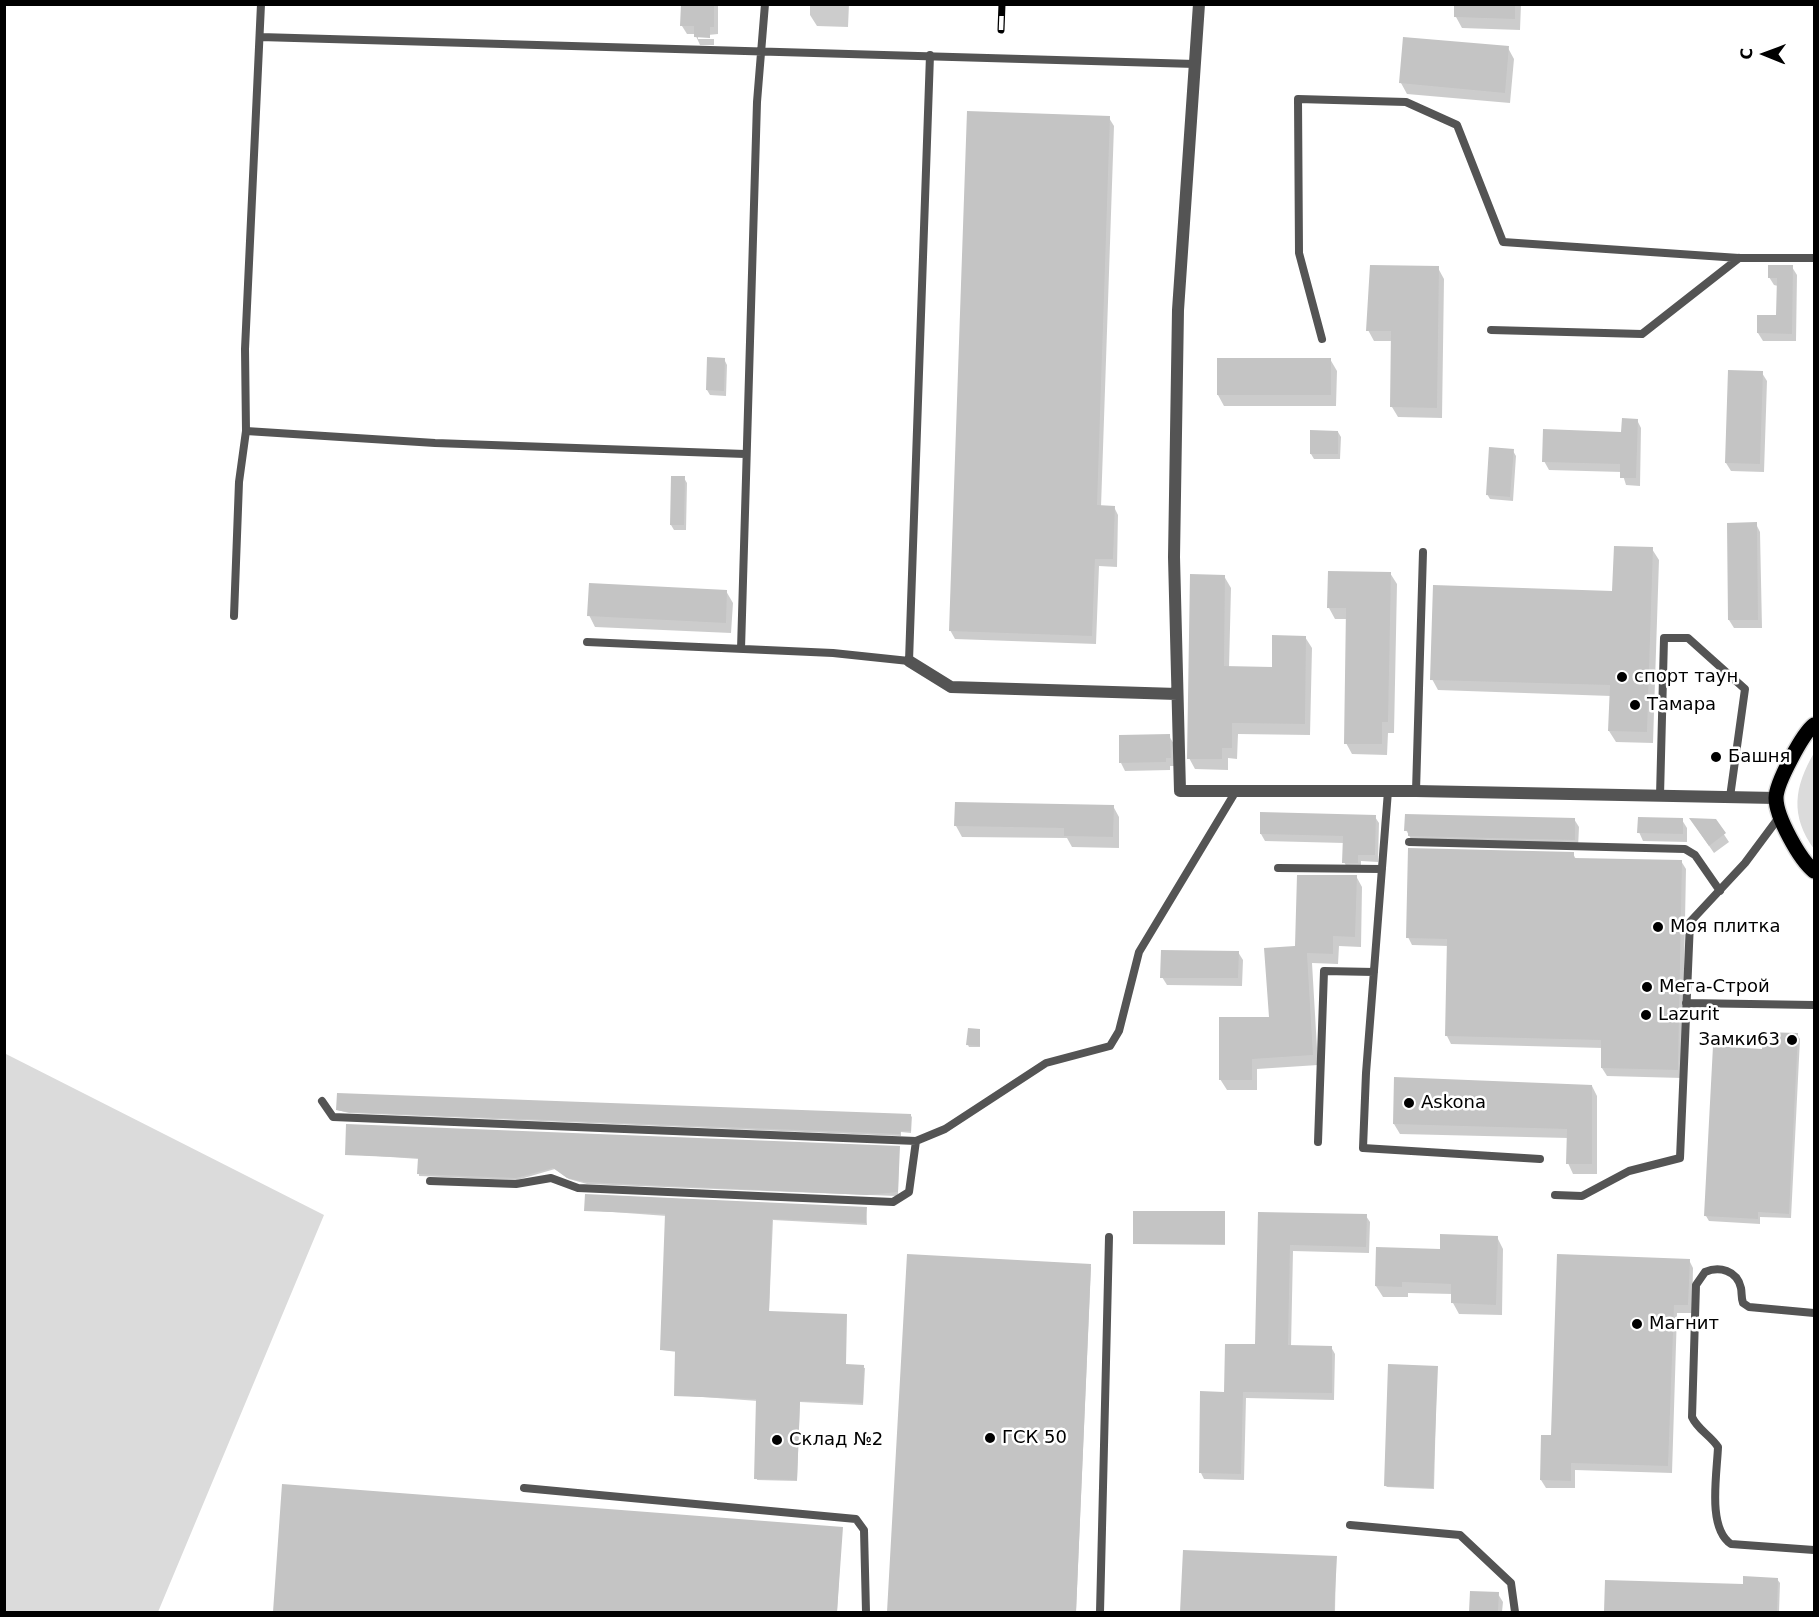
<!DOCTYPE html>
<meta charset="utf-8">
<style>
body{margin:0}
#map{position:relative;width:1819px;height:1617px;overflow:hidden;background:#fff;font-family:"DejaVu Sans",sans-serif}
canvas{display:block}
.frame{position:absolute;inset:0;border:6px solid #000;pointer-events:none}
.north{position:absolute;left:1735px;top:24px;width:60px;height:60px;-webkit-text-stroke:4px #fff;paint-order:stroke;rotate:271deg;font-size:16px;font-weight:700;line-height:24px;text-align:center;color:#000}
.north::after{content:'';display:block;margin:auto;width:21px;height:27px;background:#000;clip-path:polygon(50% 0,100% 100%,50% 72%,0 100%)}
</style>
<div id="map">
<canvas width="1819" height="1617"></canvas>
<div class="frame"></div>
<div class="north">С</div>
</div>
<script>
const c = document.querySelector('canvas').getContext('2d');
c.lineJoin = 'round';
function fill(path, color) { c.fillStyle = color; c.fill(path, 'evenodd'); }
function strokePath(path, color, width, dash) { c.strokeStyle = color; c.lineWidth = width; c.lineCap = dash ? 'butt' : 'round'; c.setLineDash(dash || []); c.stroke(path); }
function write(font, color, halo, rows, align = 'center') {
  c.font = font + ' "DejaVu Sans",sans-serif'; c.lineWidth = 5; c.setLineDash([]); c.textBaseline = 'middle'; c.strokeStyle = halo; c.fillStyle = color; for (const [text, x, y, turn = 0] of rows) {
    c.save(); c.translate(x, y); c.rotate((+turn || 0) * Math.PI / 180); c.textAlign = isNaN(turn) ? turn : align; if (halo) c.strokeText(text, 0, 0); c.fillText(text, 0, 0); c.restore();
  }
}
fill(new Path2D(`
 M 1814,753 L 1814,849 C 1790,816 1794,787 1814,753 Z
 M 4,1053 L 324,1215 L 158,1612 L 5,1612 Z`), '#dbdbdb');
fill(new Path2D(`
 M 682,4 L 718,4 L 718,34 L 698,36 L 698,39 L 714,39 L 714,45 L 700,45 L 695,34 L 687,34 L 682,26 Z
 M 810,4 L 849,4 L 848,27 L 817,26 L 810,15 Z
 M 1405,4 L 1521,4 L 1520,30 L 1462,28 L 1456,17 L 1456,6 Z
 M 1508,48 L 1514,59 L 1510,103 L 1407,94 L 1401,83 Z
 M 1109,118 L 1114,126 L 1101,507 L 1114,507 L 1118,515 L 1117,567 L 1099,566 L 1096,644 L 955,639 L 950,630 Z
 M 1792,267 L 1797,275 L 1796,341 L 1763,341 L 1758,333 L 1778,317 L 1778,286 L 1774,285 L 1769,277 Z
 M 1438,268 L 1444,279 L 1442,418 L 1398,417 L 1392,407 L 1393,341 L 1374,341 L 1368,330 Z
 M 724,359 L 727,365 L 726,396 L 710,395 L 707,390 Z
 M 1330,359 L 1337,371 L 1336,406 L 1224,406 L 1218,395 Z
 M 1762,373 L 1767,381 L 1764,472 L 1731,471 L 1726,463 Z
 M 1637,420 L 1641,428 L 1640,486 L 1626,485 L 1622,472 L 1549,470 L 1544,461 L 1623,433 Z
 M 1338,432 L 1341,437 L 1340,459 L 1314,459 L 1311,454 Z
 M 1513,451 L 1516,456 L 1513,501 L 1490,499 L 1487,494 Z
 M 684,478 L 687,483 L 686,530 L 674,530 L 671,525 Z
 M 1756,524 L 1760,532 L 1762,628 L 1734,628 L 1729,620 Z
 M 1652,549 L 1659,560 L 1653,743 L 1616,742 L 1609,731 L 1611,696 L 1438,690 L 1432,679 L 1614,592 Z
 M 1390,573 L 1397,584 L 1394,733 L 1388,733 L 1387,755 L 1352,754 L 1346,743 L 1348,619 L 1335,619 L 1329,608 Z
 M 1224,576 L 1231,588 L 1229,668 L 1273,668 L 1305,637 L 1312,648 L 1310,735 L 1238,734 L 1237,759 L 1228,758 L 1228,770 L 1195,769 L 1189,758 Z
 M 726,591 L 733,603 L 731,633 L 595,627 L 589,615 Z
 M 1169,736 L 1174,744 L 1175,766 L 1170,766 L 1170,770 L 1125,771 L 1121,763 Z
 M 1113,806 L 1119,817 L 1119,848 L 1072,847 L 1067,838 L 962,837 L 956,826 Z
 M 1375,817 L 1379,823 L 1378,862 L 1361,861 L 1361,869 L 1348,869 L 1344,862 L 1344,843 L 1265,841 L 1261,834 Z
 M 1574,819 L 1579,827 L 1578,848 L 1411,839 L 1406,830 Z
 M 1682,820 L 1687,828 L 1687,842 L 1643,841 L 1639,832 Z
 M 1715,821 L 1729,842 L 1714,853 L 1696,827 Z
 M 1573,854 L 1576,859 L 1681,861 L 1686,869 L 1682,1078 L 1607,1076 L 1602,1068 L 1603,1048 L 1451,1044 L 1447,1036 L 1448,946 L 1412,945 L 1408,937 Z
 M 1356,876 L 1362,887 L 1361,947 L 1339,946 L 1338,964 L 1312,963 L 1318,1065 L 1257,1069 L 1257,1090 L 1227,1090 L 1220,1079 L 1270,1019 L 1296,948 Z
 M 1238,952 L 1243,960 L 1242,986 L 1167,985 L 1162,977 Z
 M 980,1030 L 980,1047 L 969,1047 L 968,1045 Z
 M 1797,1034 L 1800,1039 L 1791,1218 L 1760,1217 L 1760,1224 L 1709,1221 L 1706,1216 L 1763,1050 Z
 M 1592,1086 L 1597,1096 L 1597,1174 L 1573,1174 L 1568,1163 L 1568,1138 L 1400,1134 L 1394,1124 Z
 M 337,1110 L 910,1115 L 912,1117 L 911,1133 L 901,1132 L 901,1136 L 349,1113 Z
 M 899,1148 L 898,1194 L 896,1196 L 587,1184 L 569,1179 L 555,1169 L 517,1180 L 419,1176 L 419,1159 L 347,1154 Z
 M 866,1208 L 867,1225 L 773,1220 L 769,1312 L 846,1315 L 846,1365 L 865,1368 L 863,1405 L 800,1402 L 797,1481 L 757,1480 L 758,1401 L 675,1395 L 677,1352 L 662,1350 L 667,1216 L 585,1210 Z
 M 1259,1213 L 1366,1216 L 1370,1222 L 1369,1253 L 1293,1251 L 1291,1347 L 1331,1347 L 1335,1354 L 1334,1400 L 1246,1398 L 1244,1480 L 1204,1479 L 1201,1473 L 1225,1393 L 1256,1346 Z
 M 1225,1214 L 1225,1245 L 1134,1244 Z
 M 1497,1237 L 1503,1249 L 1502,1315 L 1459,1314 L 1453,1303 L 1453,1294 L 1408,1293 L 1408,1297 L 1383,1297 L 1376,1286 Z
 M 908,1256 L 1091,1267 L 1076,1612 L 888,1612 Z
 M 1689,1260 L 1693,1268 L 1692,1313 L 1677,1313 L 1672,1473 L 1575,1470 L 1575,1488 L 1546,1488 L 1541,1480 L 1553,1437 Z
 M 1437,1367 L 1434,1489 L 1387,1487 L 1385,1485 Z
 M 284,1486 L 842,1528 L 837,1612 L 274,1612 Z
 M 1184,1551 L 1336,1557 L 1335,1612 L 1182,1612 Z
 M 1777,1579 L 1780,1583 L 1779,1612 L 1605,1612 L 1606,1581 L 1745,1586 Z
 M 1471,1592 L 1498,1594 L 1503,1602 L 1502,1612 L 1470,1612 Z`), '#0003');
fill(new Path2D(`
 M 681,4 L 714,4 L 714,27 L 710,27 L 710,38 L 694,37 L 694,26 L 680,26 Z
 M 1454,4 L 1515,4 L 1515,19 L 1454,17 Z
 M 1403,37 L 1509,46 L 1505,93 L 1399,83 Z
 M 967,111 L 1110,116 L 1097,505 L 1115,506 L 1113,559 L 1095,559 L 1092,636 L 949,631 Z
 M 1370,265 L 1439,266 L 1437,408 L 1390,407 L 1391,331 L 1366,331 Z
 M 1768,265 L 1793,265 L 1792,334 L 1757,333 L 1757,315 L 1776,315 L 1777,278 L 1768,278 Z
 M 707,357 L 725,358 L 724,391 L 706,390 Z
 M 1217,358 L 1331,358 L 1331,395 L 1217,395 Z
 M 1728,370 L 1763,371 L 1760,464 L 1725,463 Z
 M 1622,418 L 1638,419 L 1636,478 L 1620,478 L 1620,464 L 1542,462 L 1543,429 L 1621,432 Z
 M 1310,430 L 1338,431 L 1338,454 L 1310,454 Z
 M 1489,447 L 1514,449 L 1510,497 L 1486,495 Z
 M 671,476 L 685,476 L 684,525 L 670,525 Z
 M 1757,522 L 1758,620 L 1728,620 L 1727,523 Z
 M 1614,546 L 1653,547 L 1647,732 L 1608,731 L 1610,685 L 1430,680 L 1433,585 L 1612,591 Z
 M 1328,571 L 1391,572 L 1388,722 L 1382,722 L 1382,744 L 1344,744 L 1346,608 L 1327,608 Z
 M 1190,574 L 1225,575 L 1224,666 L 1272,667 L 1272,635 L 1306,636 L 1305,724 L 1232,723 L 1232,748 L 1222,748 L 1222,759 L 1187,759 Z
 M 589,583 L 727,590 L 726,623 L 587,616 Z
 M 1170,734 L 1171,758 L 1166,758 L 1166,762 L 1119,763 L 1119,735 Z
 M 955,802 L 1114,805 L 1113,837 L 1064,836 L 1064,828 L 954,826 Z
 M 1260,812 L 1376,815 L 1375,855 L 1358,855 L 1358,863 L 1342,863 L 1343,836 L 1260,834 Z
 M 1405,814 L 1575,818 L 1575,840 L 1408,836 L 1408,831 L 1404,831 Z
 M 1638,817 L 1683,818 L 1683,834 L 1637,833 Z
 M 1689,818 L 1716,819 L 1726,833 L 1709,846 Z
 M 1408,848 L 1574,852 L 1574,858 L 1682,860 L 1678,1070 L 1601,1068 L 1601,1040 L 1445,1036 L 1447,939 L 1406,938 Z
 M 1297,875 L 1357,875 L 1355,937 L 1333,936 L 1333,954 L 1307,953 L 1313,1055 L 1252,1059 L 1252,1080 L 1219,1080 L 1219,1017 L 1269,1017 L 1264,948 L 1295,946 Z
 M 1161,950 L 1239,951 L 1238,978 L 1160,978 Z
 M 968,1028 L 980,1029 L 980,1046 L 966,1045 Z
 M 1762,1032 L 1798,1033 L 1789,1214 L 1758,1212 L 1758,1219 L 1704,1216 L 1713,1046 L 1762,1049 Z
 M 1394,1077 L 1592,1085 L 1592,1164 L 1566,1164 L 1567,1129 L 1393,1124 Z
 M 337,1093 L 911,1114 L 911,1131 L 901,1131 L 900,1134 L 347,1112 L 336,1110 Z
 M 346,1124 L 900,1146 L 898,1192 L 867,1195 L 585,1182 L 567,1178 L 553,1168 L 516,1178 L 417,1174 L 418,1158 L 345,1155 Z
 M 585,1194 L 867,1207 L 866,1223 L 772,1219 L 769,1311 L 847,1314 L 846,1364 L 864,1365 L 863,1403 L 800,1401 L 797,1480 L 754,1479 L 756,1399 L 674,1396 L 675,1351 L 660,1350 L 665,1214 L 584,1211 Z
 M 1133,1211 L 1225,1211 L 1225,1244 L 1133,1244 Z
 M 1258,1212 L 1367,1214 L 1366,1247 L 1290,1245 L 1288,1345 L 1332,1346 L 1332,1393 L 1243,1392 L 1241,1474 L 1199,1473 L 1200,1391 L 1224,1392 L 1225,1344 L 1255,1344 Z
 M 1440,1234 L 1498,1236 L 1496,1305 L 1451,1303 L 1451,1284 L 1402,1282 L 1402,1287 L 1375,1286 L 1376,1247 L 1440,1249 Z
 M 907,1254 L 1091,1264 L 1076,1612 L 887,1612 Z
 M 1557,1254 L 1690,1259 L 1688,1305 L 1674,1305 L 1668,1466 L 1571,1463 L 1571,1481 L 1540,1480 L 1541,1435 L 1551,1435 Z
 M 1388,1364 L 1438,1366 L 1433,1488 L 1384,1486 Z
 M 282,1484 L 843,1527 L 837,1612 L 273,1612 Z
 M 1183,1550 L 1337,1556 L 1334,1612 L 1180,1612 Z
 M 1743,1576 L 1778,1578 L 1777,1612 L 1604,1612 L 1605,1580 L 1743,1584 Z
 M 1470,1591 L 1499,1592 L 1498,1612 L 1469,1612 Z`), '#c4c4c4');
const primary = new Path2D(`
 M 1814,725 C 1803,733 1776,783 1776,798 C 1776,817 1800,860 1814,871`);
strokePath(primary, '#dbdbdb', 18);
strokePath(new Path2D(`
 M 260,37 L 1195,64
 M 1491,330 L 1642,334 L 1739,258
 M 1322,339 L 1299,253 L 1298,99 L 1406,102 L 1457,125 L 1503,242 L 1739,258 L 1814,258
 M 246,431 L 435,443 L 745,454
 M 234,616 L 239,482 L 246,431 L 245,349 L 261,4
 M 587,642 L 833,653 L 909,661 L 930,55
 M 741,649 L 757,102 L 765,4
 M 1388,791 L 1366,1073 L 1363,1148 L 1540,1159
 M 1416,791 L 1423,552
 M 1660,796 L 1664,638 L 1688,638 L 1745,689 L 1730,797
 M 1409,842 L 1685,849 L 1695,855 L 1720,891
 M 1278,868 L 1382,869
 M 1686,1003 L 1814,1005
 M 322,1101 L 333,1117 L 916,1141 L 945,1129 L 1046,1063 L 1110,1046 L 1119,1031 L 1139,952 L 1236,791
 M 1318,1142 L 1324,971 L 1374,972
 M 430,1181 L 516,1184 L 551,1178 L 578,1188 L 893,1202 L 909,1192 L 916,1141
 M 1555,1195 L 1582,1196 L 1629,1171 L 1680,1158 L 1690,922 L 1745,863 L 1780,816
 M 1814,1313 L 1749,1307 L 1743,1303 C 1741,1297 1742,1293 1741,1288 C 1737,1270 1719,1266 1705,1272 L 1696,1285 L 1692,1417 C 1698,1430 1710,1435 1718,1447 C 1717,1474 1707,1528 1731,1544 L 1814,1550
 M 524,1488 L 856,1519 L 864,1530 L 866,1612
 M 1350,1525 L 1460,1535 L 1511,1583 L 1515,1612
 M 1100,1612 L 1109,1237`), '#545454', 8);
strokePath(new Path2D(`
 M 1199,4 L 1178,310 L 1174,557 L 1180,791 L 1416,791 L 1776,798
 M 909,661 L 951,687 L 1177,694`), '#545454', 12);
strokePath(primary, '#000', 15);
const rail = new Path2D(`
 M 1001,30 L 1002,4`);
strokePath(rail, '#000', 7);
strokePath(rail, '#fff', 4.5, [14]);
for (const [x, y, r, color] of [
 [1622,677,6,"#000"],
 [1635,705,6,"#000"],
 [1716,757,6,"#000"],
 [1658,927,6,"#000"],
 [1647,987,6,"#000"],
 [1646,1015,6,"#000"],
 [1792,1040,6,"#000"],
 [1409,1103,6,"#000"],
 [1637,1324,6,"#000"],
 [990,1438,6,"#000"],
 [777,1440,6,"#000"]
]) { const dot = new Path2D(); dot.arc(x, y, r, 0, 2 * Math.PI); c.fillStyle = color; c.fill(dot); strokePath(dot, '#fff', 2); }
write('18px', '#000', '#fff', [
 ["спорт таун",1634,677],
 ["Тамара",1647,705],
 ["Башня",1728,757],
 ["Моя плитка",1670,927],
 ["Мега-Строй",1659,987],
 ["Lazurit",1658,1015],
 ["Замки63",1780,1040,"right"],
 ["Askona",1421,1103],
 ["Магнит",1649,1324],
 ["ГСК 50",1002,1438],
 ["Склад №2",789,1440]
], 'left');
</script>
